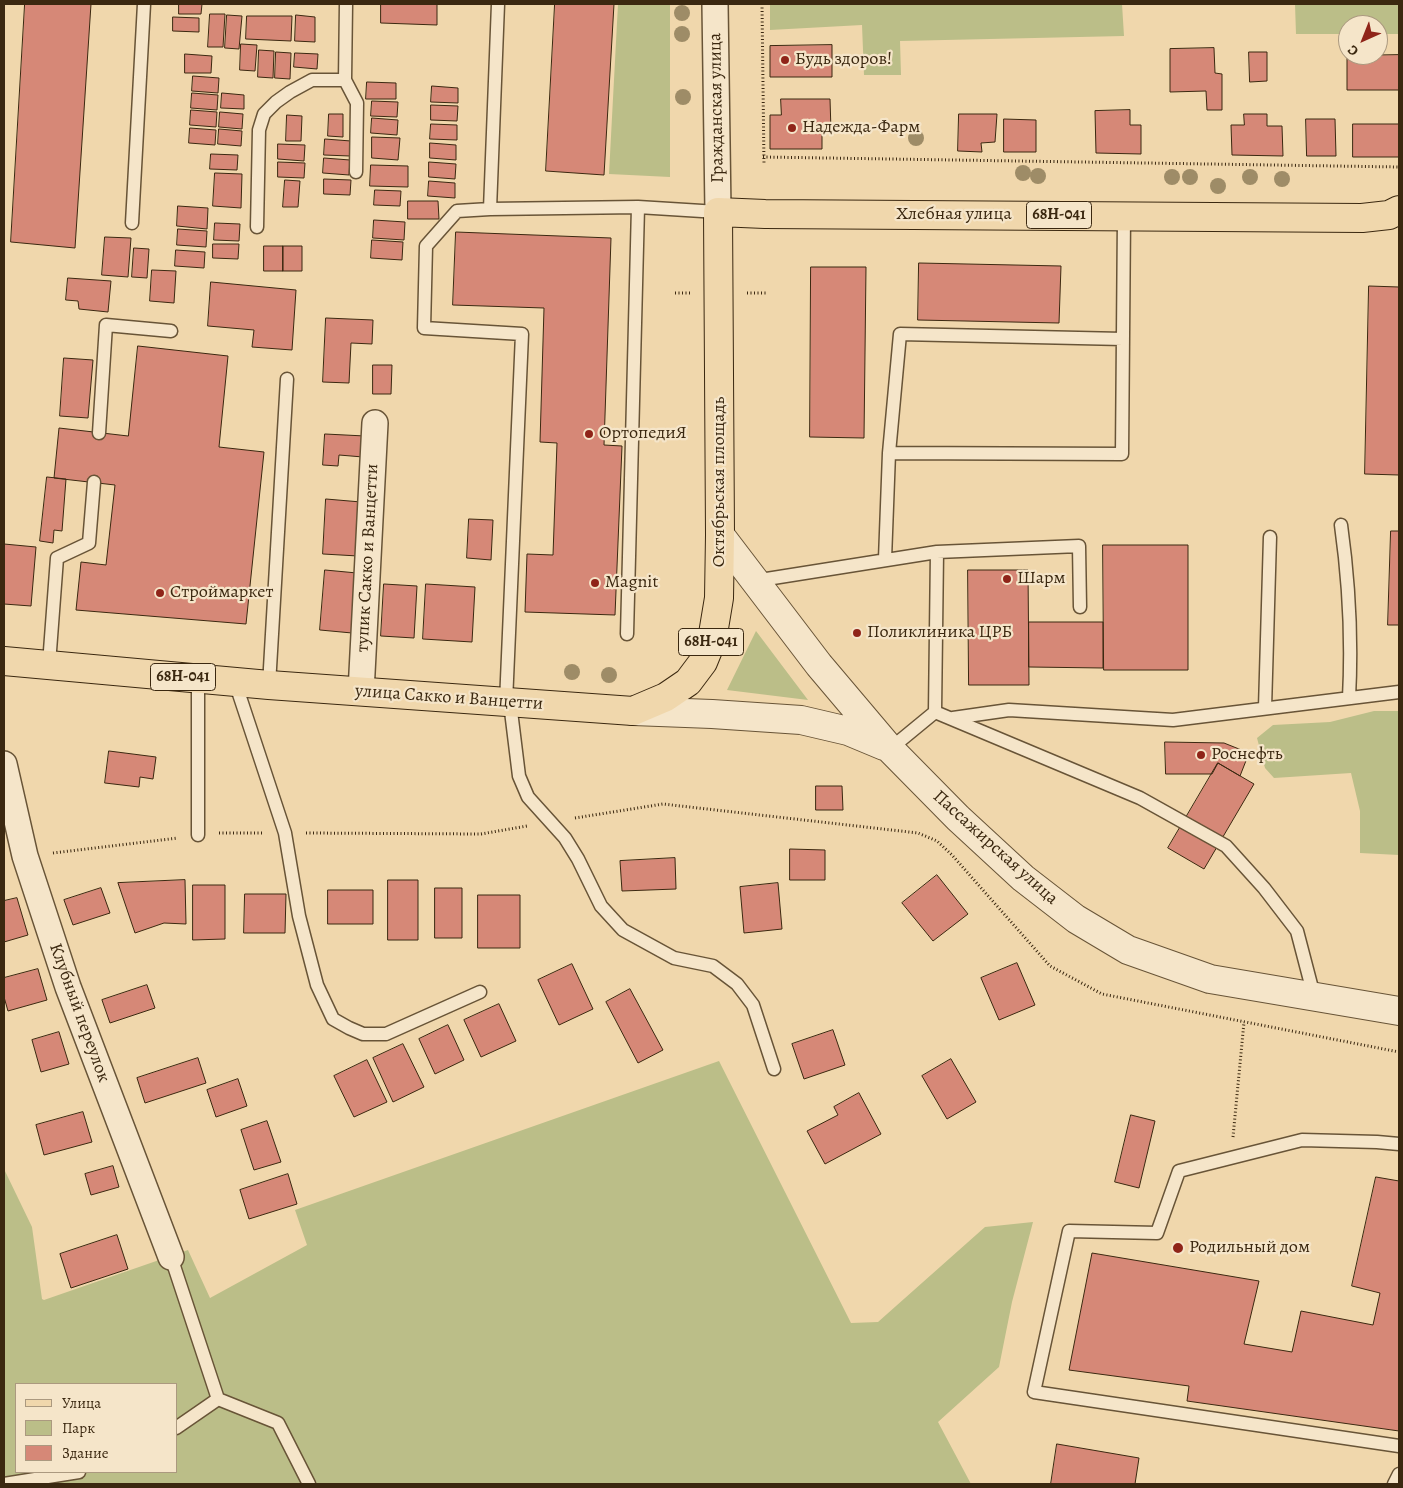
<!DOCTYPE html>
<meta charset="utf-8">
<style>
body{margin:0}
#map{position:relative;width:1403px;height:1488px;overflow:hidden;background:#f0d7ac;font-family:Alegreya,serif}
canvas{display:block}
.frame{position:absolute;inset:0;border:5px solid #3b2810;pointer-events:none}
.legend{position:absolute;left:15px;top:1383px;width:162px;height:90px;box-sizing:border-box;background:#f5e5c9;border:1px solid #ab997f;margin:0;padding:6px 9px;list-style:none;font-size:15px;color:#3b2810}
.legend li{display:flex;align-items:center;gap:10px;height:25px}
.legend b{width:25px;border:1px solid #ab997f}
.north{position:absolute;left:1338px;top:15px;width:50px;height:50px;box-sizing:border-box;background:#f5e5c9;border:1px solid #ab997f;border-radius:50%;rotate:224deg;font-size:14px;font-weight:700;line-height:20px;text-align:center;color:#3b2810}
.north::after{content:'';display:block;margin:auto;width:18px;height:22px;background:#8f2418;clip-path:polygon(50% 0,100% 100%,50% 72%,0 100%)}
</style>
<div id="map">
<canvas width="1403" height="1488"></canvas>
<div class="frame"></div>
<ul class="legend">
<li><b style="height:6px;background:#f0d7ac"></b>Улица</li>
<li><b style="height:14px;background:#bbbe88"></b>Парк</li>
<li><b style="height:14px;background:#d68877"></b>Здание</li>
</ul>
<div class="north">С</div>
</div>
<script>
const c = document.querySelector('canvas').getContext('2d');
c.lineJoin = 'round';
function fill(path, color) { c.fillStyle = color; c.fill(path, 'evenodd'); }
function strokePath(path, color, width, dash) { c.strokeStyle = color; c.lineWidth = width; c.lineCap = dash ? 'butt' : 'round'; c.setLineDash(dash || []); c.stroke(path); }
function write(font, color, halo, rows, align = 'center') {
  c.font = font + ' Alegreya,serif'; c.lineWidth = 4.5; c.setLineDash([]); c.textBaseline = 'middle'; c.strokeStyle = halo; c.fillStyle = color; for (const [text, x, y, turn = 0] of rows) {
    c.save(); c.translate(x, y); c.rotate((+turn || 0) * Math.PI / 180); c.textAlign = isNaN(turn) ? turn : align; if (halo) c.strokeText(text, 0, 0); c.fillText(text, 0, 0); c.restore();
  }
}
fill(new Path2D(`
 M 618,4 L 670,4 L 670,177 L 609,174 Z
 M 770,4 L 1122,4 L 1124,36 L 900,41 L 901,75 L 864,75 L 862,25 L 770,30 Z
 M 1295,4 L 1399,4 L 1399,34 L 1378,34 L 1378,25 L 1348,25 L 1348,34 L 1296,34 Z
 M 756,631 L 808,700 L 727,690 Z
 M 1374,711 L 1399,711 L 1399,855 L 1360,853 L 1360,811 L 1351,773 L 1274,778 L 1265,768 L 1257,738 L 1273,725 L 1330,722 Z
 M 719,1061 L 851,1323 L 878,1322 L 985,1227 L 1033,1222 L 1012,1302 L 999,1367 L 938,1422 L 971,1484 L 4,1484 L 4,1169 L 32,1227 L 42,1299 L 44,1300 L 188,1250 L 210,1298 L 307,1245 L 295,1210 ZM 16,1384 L 176,1384 L 176,1472 L 16,1472 Z`), '#bbbe88');
const building = new Path2D(`
 M 25,4 L 91,4 L 75,248 L 11,242 Z
 M 179,4 L 202,4 L 201,14 L 179,14 Z
 M 381,4 L 437,4 L 437,25 L 381,23 Z
 M 555,4 L 614,4 L 604,175 L 546,171 Z
 M 210,14 L 225,14 L 223,47 L 208,47 Z
 M 227,15 L 242,16 L 239,49 L 225,48 Z
 M 296,15 L 315,17 L 315,42 L 295,41 Z
 M 247,16 L 292,16 L 291,41 L 246,39 Z
 M 173,17 L 199,18 L 199,32 L 173,31 Z
 M 241,44 L 257,45 L 255,71 L 240,70 Z
 M 832,45 L 832,77 L 770,77 L 770,46 Z
 M 1214,48 L 1215,73 L 1222,74 L 1222,110 L 1207,110 L 1206,91 L 1170,92 L 1170,49 Z
 M 259,50 L 274,51 L 273,78 L 258,77 Z
 M 276,52 L 291,53 L 290,79 L 275,78 Z
 M 1249,52 L 1267,52 L 1267,81 L 1250,82 Z
 M 295,53 L 318,54 L 317,69 L 294,67 Z
 M 185,54 L 212,56 L 211,73 L 185,73 Z
 M 1399,55 L 1399,90 L 1347,90 L 1347,56 Z
 M 193,76 L 219,78 L 218,93 L 192,91 Z
 M 367,82 L 396,83 L 396,99 L 366,99 Z
 M 432,86 L 458,88 L 458,103 L 431,102 Z
 M 192,93 L 218,95 L 217,110 L 191,108 Z
 M 222,93 L 244,95 L 244,109 L 221,108 Z
 M 781,99 L 830,99 L 831,131 L 822,131 L 822,149 L 770,149 L 770,115 L 781,115 Z
 M 372,101 L 398,102 L 397,117 L 371,116 Z
 M 431,105 L 458,106 L 457,121 L 431,120 Z
 M 191,110 L 217,112 L 216,127 L 190,125 Z
 M 1130,110 L 1130,125 L 1141,125 L 1141,154 L 1096,153 L 1095,111 Z
 M 220,112 L 243,114 L 242,129 L 219,127 Z
 M 329,114 L 343,114 L 343,137 L 328,136 Z
 M 959,114 L 997,114 L 995,142 L 981,143 L 982,152 L 958,151 Z
 M 1244,114 L 1267,114 L 1267,126 L 1282,126 L 1283,156 L 1232,155 L 1231,125 L 1244,125 Z
 M 287,115 L 302,116 L 301,141 L 286,141 Z
 M 372,118 L 398,120 L 397,135 L 371,133 Z
 M 1004,119 L 1036,120 L 1036,152 L 1004,152 Z
 M 1306,119 L 1335,119 L 1336,156 L 1307,156 Z
 M 431,124 L 457,125 L 457,140 L 430,139 Z
 M 1353,124 L 1399,124 L 1399,157 L 1353,157 Z
 M 190,128 L 216,130 L 215,145 L 189,143 Z
 M 219,129 L 242,131 L 241,146 L 218,144 Z
 M 372,137 L 400,138 L 398,160 L 372,158 Z
 M 325,139 L 351,141 L 350,156 L 324,155 Z
 M 430,143 L 456,145 L 456,160 L 430,158 Z
 M 278,144 L 305,145 L 304,161 L 278,159 Z
 M 211,154 L 238,155 L 237,170 L 210,169 Z
 M 324,158 L 350,160 L 349,175 L 323,173 Z
 M 278,162 L 305,163 L 304,178 L 278,177 Z
 M 429,162 L 456,164 L 455,179 L 429,177 Z
 M 371,165 L 408,166 L 408,187 L 370,186 Z
 M 215,173 L 242,174 L 241,208 L 213,206 Z
 M 324,179 L 351,180 L 350,195 L 324,194 Z
 M 285,180 L 300,181 L 298,207 L 283,207 Z
 M 429,181 L 455,183 L 455,198 L 428,196 Z
 M 375,190 L 401,191 L 400,206 L 374,205 Z
 M 408,201 L 438,201 L 439,219 L 408,219 Z
 M 178,206 L 208,208 L 207,229 L 177,226 Z
 M 374,220 L 405,222 L 404,240 L 373,238 Z
 M 215,223 L 240,224 L 239,241 L 214,240 Z
 M 178,229 L 207,231 L 206,247 L 177,245 Z
 M 456,232 L 611,238 L 604,445 L 622,446 L 615,615 L 525,612 L 527,554 L 553,555 L 557,443 L 540,442 L 544,308 L 453,305 Z
 M 105,237 L 131,238 L 128,277 L 102,275 Z
 M 372,240 L 403,242 L 402,260 L 371,258 Z
 M 213,244 L 239,244 L 238,259 L 213,258 Z
 M 264,246 L 283,246 L 283,271 L 264,271 Z
 M 283,246 L 302,246 L 302,271 L 283,271 Z
 M 134,248 L 149,249 L 147,278 L 132,277 Z
 M 176,250 L 205,252 L 204,268 L 175,266 Z
 M 919,263 L 1061,266 L 1059,323 L 918,320 Z
 M 811,267 L 866,267 L 864,438 L 810,437 Z
 M 152,270 L 176,271 L 174,303 L 150,301 Z
 M 68,278 L 111,281 L 108,312 L 79,309 L 78,301 L 66,300 Z
 M 211,282 L 296,290 L 292,350 L 252,347 L 254,330 L 208,326 Z
 M 1369,286 L 1399,287 L 1399,475 L 1365,474 Z
 M 326,318 L 373,320 L 372,344 L 351,343 L 349,383 L 323,382 Z
 M 138,346 L 228,356 L 219,447 L 264,452 L 246,624 L 76,610 L 81,562 L 106,565 L 115,485 L 54,478 L 59,428 L 128,436 Z
 M 64,358 L 93,360 L 88,418 L 60,416 Z
 M 373,365 L 392,365 L 391,394 L 373,394 Z
 M 325,434 L 365,436 L 363,457 L 339,455 L 338,466 L 323,465 Z
 M 47,477 L 66,479 L 62,531 L 54,530 L 53,543 L 40,541 Z
 M 326,499 L 361,502 L 358,556 L 323,554 Z
 M 469,519 L 493,520 L 491,560 L 467,558 Z
 M 1391,531 L 1399,531 L 1399,625 L 1388,625 Z
 M 4,544 L 36,547 L 31,606 L 4,604 Z
 M 1103,545 L 1188,545 L 1188,670 L 1104,670 Z
 M 325,570 L 357,573 L 352,633 L 320,630 Z
 M 968,570 L 1028,570 L 1029,685 L 969,685 Z
 M 384,584 L 417,586 L 414,638 L 381,636 Z
 M 426,584 L 475,587 L 472,642 L 423,639 Z
 M 1029,622 L 1103,622 L 1103,668 L 1029,667 Z
 M 1165,742 L 1224,743 L 1249,753 L 1240,776 L 1218,763 L 1212,774 L 1166,774 Z
 M 109,751 L 156,757 L 153,779 L 140,777 L 139,787 L 105,783 Z
 M 1218,763 L 1254,784 L 1204,869 L 1168,848 Z
 M 816,786 L 842,786 L 843,810 L 816,810 Z
 M 790,849 L 825,850 L 825,880 L 790,880 Z
 M 675,858 L 676,889 L 622,891 L 620,861 Z
 M 937,875 L 968,914 L 933,941 L 902,903 Z
 M 185,880 L 186,924 L 164,923 L 135,933 L 118,883 Z
 M 388,880 L 418,880 L 418,940 L 388,940 Z
 M 778,883 L 782,929 L 744,933 L 740,887 Z
 M 193,885 L 225,885 L 225,939 L 193,940 Z
 M 101,888 L 110,913 L 73,925 L 64,900 Z
 M 435,888 L 462,888 L 462,938 L 435,938 Z
 M 328,890 L 373,890 L 373,924 L 328,924 Z
 M 245,894 L 286,894 L 285,933 L 244,933 Z
 M 478,895 L 520,895 L 520,948 L 478,948 Z
 M 17,898 L 28,935 L 4,942 L 4,901 Z
 M 1017,963 L 1035,1005 L 999,1020 L 981,978 Z
 M 572,964 L 593,1009 L 559,1025 L 538,980 Z
 M 38,969 L 47,1000 L 8,1011 L 4,997 L 4,978 Z
 M 147,985 L 155,1008 L 110,1023 L 102,1000 Z
 M 630,989 L 663,1050 L 638,1063 L 606,1002 Z
 M 499,1004 L 516,1041 L 481,1057 L 464,1020 Z
 M 448,1025 L 464,1060 L 435,1074 L 419,1039 Z
 M 833,1030 L 845,1065 L 804,1079 L 792,1044 Z
 M 59,1032 L 69,1064 L 41,1072 L 32,1040 Z
 M 403,1044 L 424,1087 L 393,1102 L 373,1058 Z
 M 198,1058 L 206,1083 L 145,1103 L 137,1078 Z
 M 951,1059 L 976,1102 L 947,1119 L 922,1076 Z
 M 367,1060 L 387,1102 L 354,1117 L 334,1076 Z
 M 238,1079 L 247,1106 L 216,1117 L 207,1090 Z
 M 859,1093 L 881,1134 L 825,1164 L 807,1131 L 838,1115 L 834,1107 Z
 M 83,1112 L 92,1142 L 44,1155 L 36,1125 Z
 M 1131,1115 L 1155,1121 L 1139,1188 L 1115,1182 Z
 M 267,1121 L 281,1162 L 254,1170 L 241,1130 Z
 M 113,1166 L 119,1187 L 91,1195 L 85,1174 Z
 M 288,1174 L 297,1204 L 249,1219 L 240,1190 Z
 M 1376,1177 L 1399,1181 L 1399,1431 L 1187,1401 L 1189,1386 L 1069,1370 L 1092,1253 L 1259,1281 L 1244,1344 L 1292,1352 L 1301,1311 L 1373,1325 L 1380,1293 L 1352,1286 Z
 M 117,1235 L 128,1269 L 71,1288 L 60,1254 Z
 M 1057,1444 L 1139,1458 L 1135,1484 L 1051,1484 Z`);
fill(building, '#d68877');
strokePath(building, '#3b2810', 1);
const service = new Path2D(`
 M 498,4 L 490,209 L 638,207 L 718,212
 M 345,80 L 357,103 L 356,172
 M 490,209 L 457,211 L 426,246 L 424,328 L 522,334 L 506,702
 M 132,223 L 144,4
 M 257,227 L 259,130 L 264,114 L 276,102 L 290,92 L 312,80 L 345,80 L 346,4
 M 99,433 L 106,325 L 171,331
 M 889,453 L 900,334 L 1123,339
 M 1341,525 C 1349,582 1352,641 1349,698
 M 885,559 L 889,453 L 1122,454 L 1124,216
 M 754,581 L 937,552 L 1079,546 L 1080,607
 M 627,634 L 638,207
 M 49,664 L 57,558 L 89,543 L 94,482
 M 235,682 L 285,833 L 299,916 L 317,985 L 333,1019 L 349,1028 L 363,1034 L 386,1034 L 480,992
 M 269,685 L 287,379
 M 510,703 L 519,776 L 528,797 L 565,838 L 578,859 L 601,906 L 623,930 L 674,958 L 713,966 L 737,984 L 753,1005 L 774,1069
 M 1265,708 L 1270,537
 M 935,712 L 1140,798 L 1226,846 L 1264,888 L 1297,931 L 1314,996
 M 935,712 L 937,552
 M 953,718 L 1009,710 L 1173,720 L 1399,692
 M 890,749 L 935,712
 M 198,835 L 198,678
 M 1399,1144 L 1377,1142 L 1302,1140 L 1179,1171 L 1157,1233 L 1069,1231 L 1034,1392 L 1399,1446
 M 171,1257 L 218,1399 L 176,1428
 M 218,1399 L 278,1423 L 309,1484
 M 4,1484 L 79,1472
 M 1394,1484 L 1399,1474`);
const minor = new Path2D(`
 M 715,4 L 718,212
 M 361,692 L 375,423
 M 4,764 L 25,856 L 68,987 L 171,1257`);
const tertiary = new Path2D(`
 M 720,535 L 819,665 L 890,749 L 958,818 L 1023,878 L 1076,919 L 1128,950 L 1210,979 L 1399,1011
 M 633,711 L 712,714 L 801,720 L 848,731 L 884,746`);
const primary = new Path2D(`
 M 4,661 L 269,685 L 633,711 L 666,697 L 688,682 L 703,662 L 712,640 L 719,598 L 720,535 L 718,212 L 765,214 L 1362,218 L 1389,215 L 1399,210`);
strokePath(service, '#685437', 15);
strokePath(minor, '#685437', 28);
strokePath(tertiary, '#685437', 30);
strokePath(primary, '#3b2810', 30);
strokePath(new Path2D(`
 M 762,4 L 764,165
 M 763,157 L 1399,167
 M 675,293 L 691,293
 M 747,293 L 766,293
 M 575,818 L 663,804 L 918,833 L 937,841 L 952,855 L 1050,966 L 1102,994 L 1399,1052
 M 219,833 L 263,833
 M 306,833 L 481,834 L 527,826
 M 53,853 L 178,838
 M 1233,1137 L 1244,1022`), '#3b2810', 3, [1, 2.5]);
strokePath(service, '#f5e5c9', 12);
strokePath(minor, '#f5e5c9', 25);
strokePath(tertiary, '#f5e5c9', 28);
strokePath(primary, '#f0d7ac', 28);
c.fillStyle = '#9e8c67';
for (const [x, y] of [
 [682,13],
 [682,34],
 [683,97],
 [916,138],
 [1023,173],
 [1038,176],
 [1172,177],
 [1190,177],
 [1250,177],
 [1282,179],
 [1218,186],
 [572,672],
 [609,675]
]) { c.beginPath(); c.arc(x, y, 8, 0, 2 * Math.PI); c.fill(); }
for (const [x, y, r, color] of [
 [785,60,5,"#8f2418"],
 [792,128,5,"#8f2418"],
 [589,434,5,"#8f2418"],
 [1007,579,5,"#8f2418"],
 [595,583,5,"#8f2418"],
 [160,593,5,"#8f2418"],
 [857,633,5,"#8f2418"],
 [1201,755,5,"#8f2418"],
 [1178,1248,6,"#8f2418"]
]) { const dot = new Path2D(); dot.arc(x, y, r, 0, 2 * Math.PI); c.fillStyle = color; c.fill(dot); strokePath(dot, '#f5e5c9', 2); }
for (const [x, y, w] of [
 [1059,215,65],
 [711,642,65],
 [183,677,65]
]) { const box = new Path2D(); box.roundRect(x - w / 2, y - 13.5, w, 27, 4); c.fillStyle = '#f5e5c9'; c.fill(box); strokePath(box, '#3b2810', 1); }
write('bold 16px', '#3b2810', null, [
 ["68Н-041",1059,215],
 ["68Н-041",711,642],
 ["68Н-041",183,677]
]);
write('18px', '#3b2810', '#f5e5c9', [
 ["Будь здоров!",795,60],
 ["Надежда-Фарм",802,128],
 ["ОртопедиЯ",599,434],
 ["Шарм",1017,579],
 ["Magnit",605,583],
 ["Строймаркет",170,593],
 ["Поликлиника ЦРБ",867,633],
 ["Роснефть",1211,755],
 ["Родильный дом",1189,1248]
], 'left');
write('18px', '#3b2810', '#f5e5c9', [
 ["Гражданская улица",717,108,-91],
 ["Хлебная улица",954,215],
 ["Октябрьская площадь",720,482,-90],
 ["тупик Сакко и Ванцетти",368,558,-87],
 ["улица Сакко и Ванцетти",449,698,4],
 ["Пассажирская улица",995,848,42],
 ["Клубный переулок",79,1013,70]
]);
</script>
